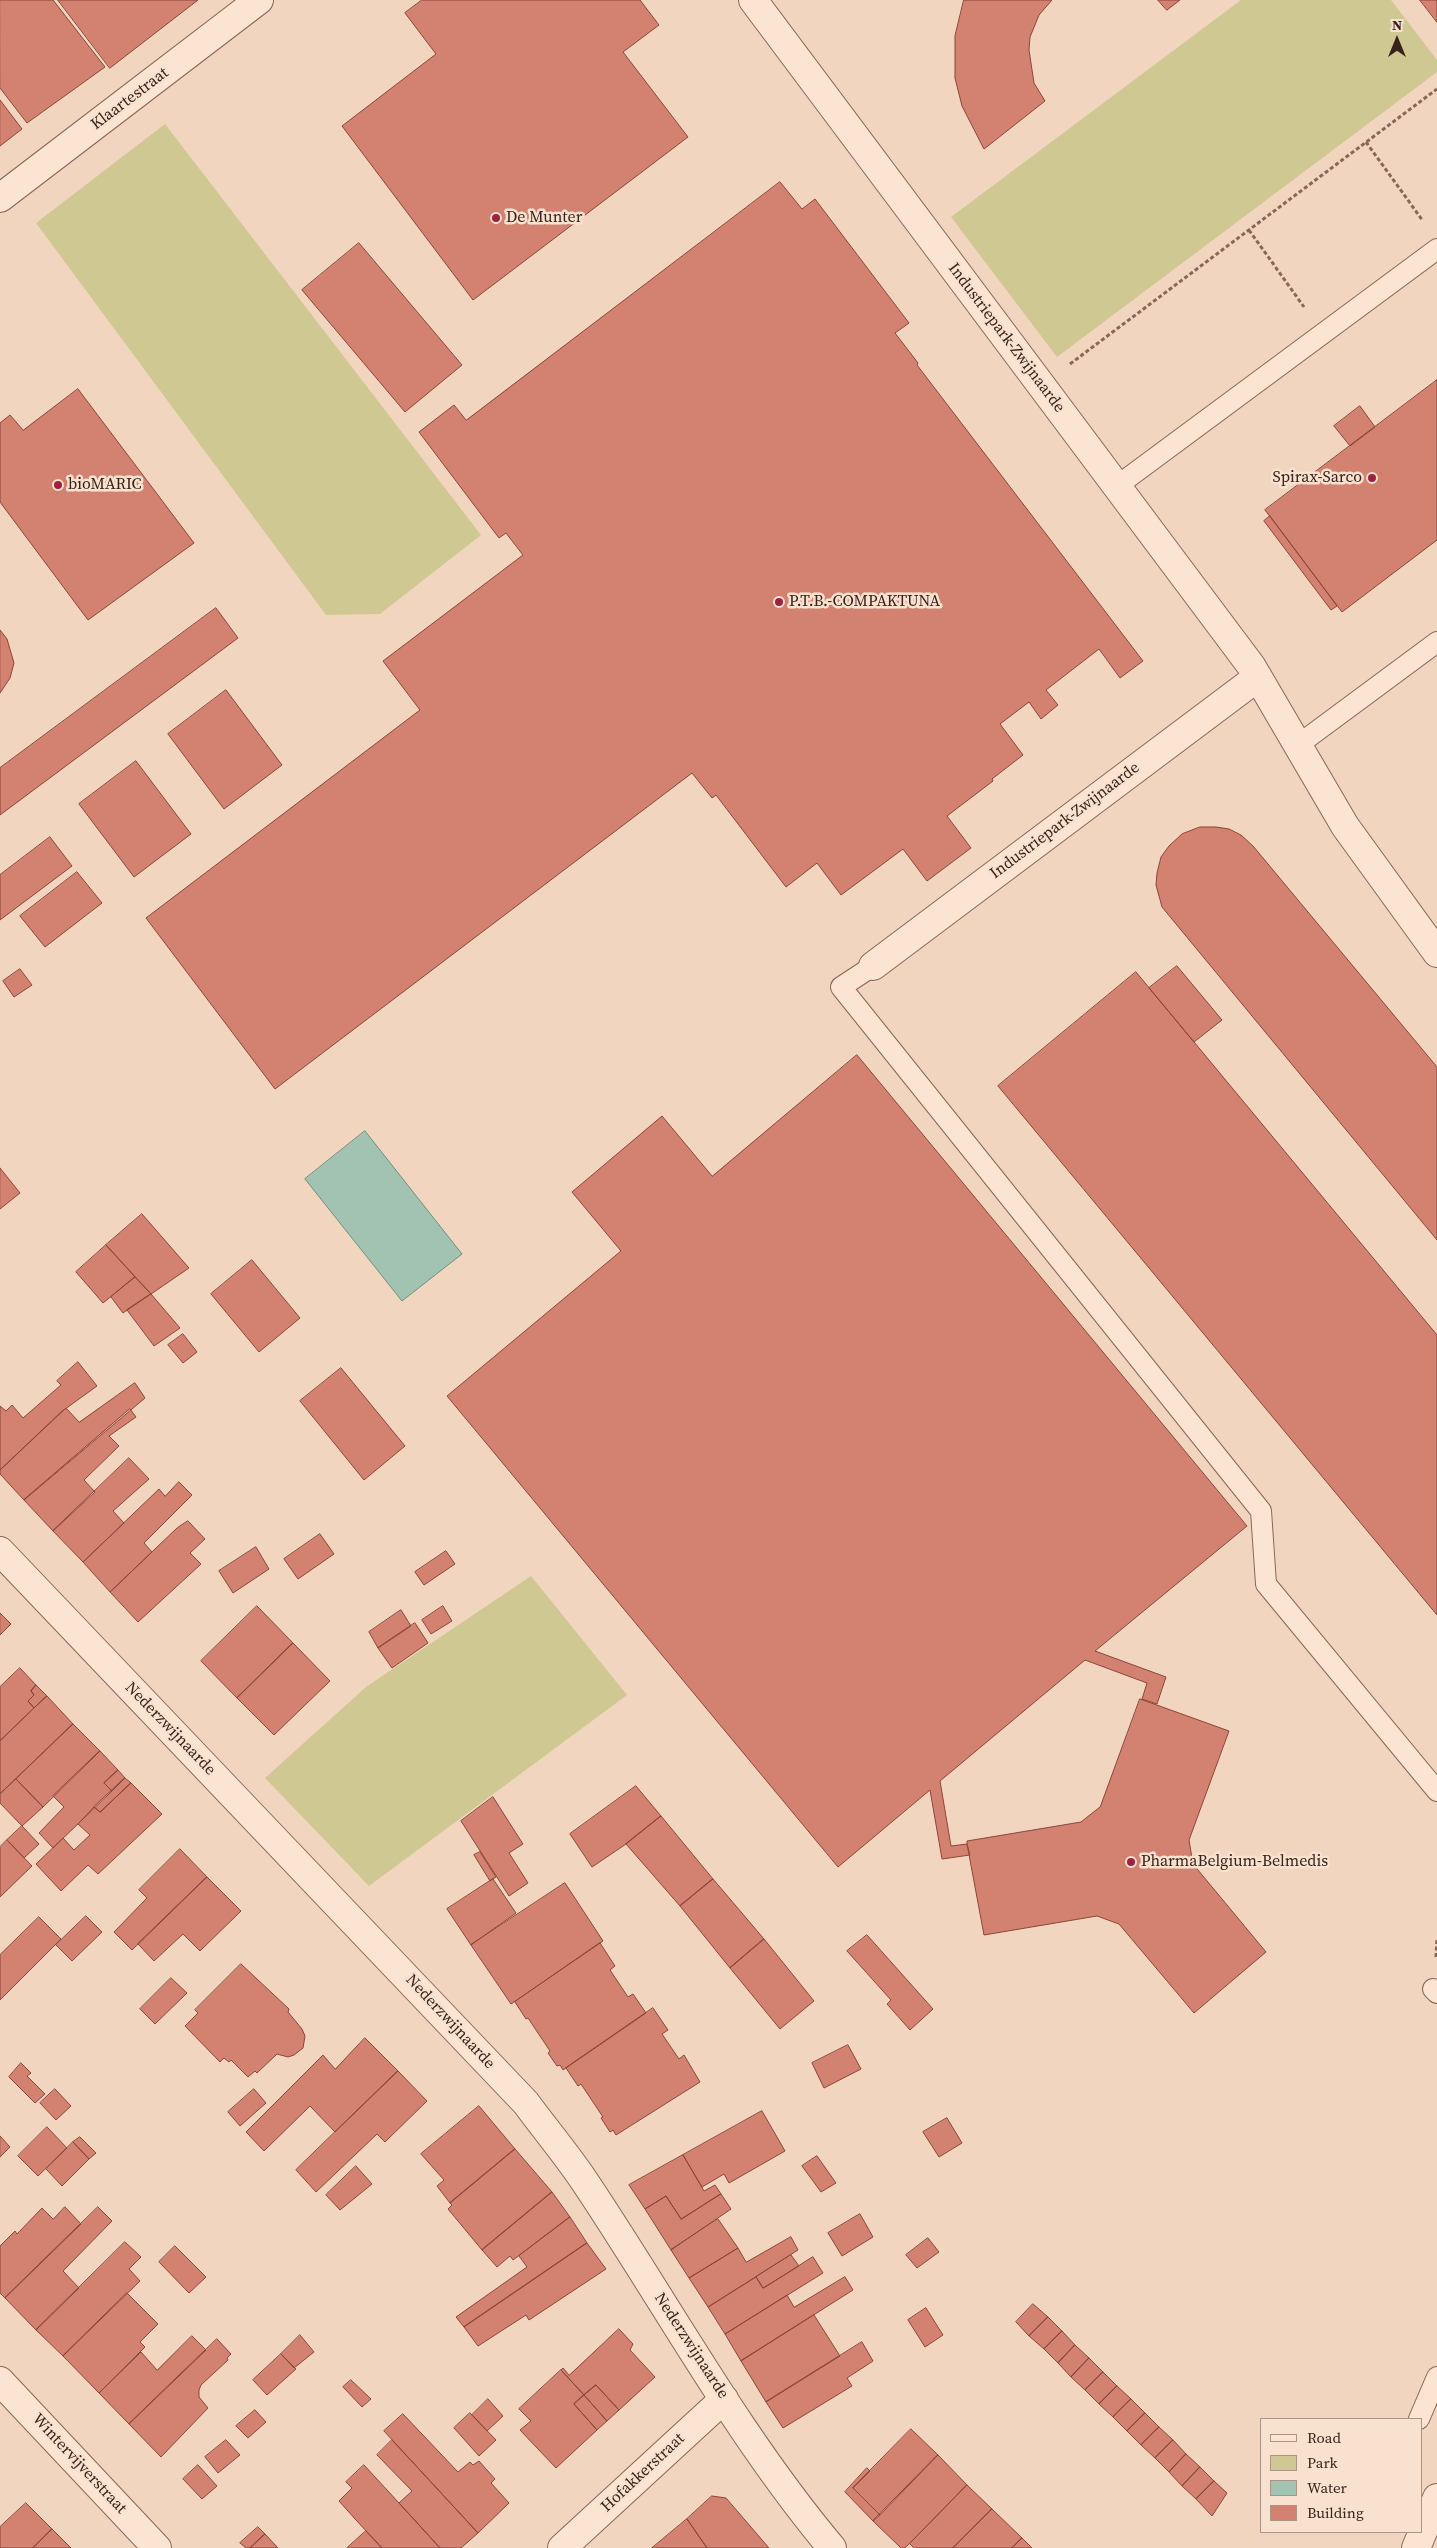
<!DOCTYPE html>
<style>
body{margin:0}
#map{position:relative;width:1437px;height:2548px;overflow:hidden;background:#f1d5be;font-family:"Source Serif 4",serif}
canvas{display:block}
.legend{position:absolute;left:1260px;top:2418px;width:162px;height:115px;box-sizing:border-box;background:#f8e2cf;border:1px solid #ac9587;margin:0;padding:6px 9px;list-style:none;font-size:15px;color:#39221b}
.legend li{display:flex;align-items:center;gap:10px;height:25px}
.legend b{width:25px;border:1px solid #ac9587}
.north{position:absolute;left:1372px;top:15px;width:50px;height:50px;-webkit-text-stroke:4px #f8e2cf;paint-order:stroke;rotate:0deg;font-size:14px;font-weight:700;line-height:20px;text-align:center;color:#39221b}
.north::after{content:'';display:block;margin:auto;width:18px;height:22px;background:#39221b;clip-path:polygon(50% 0,100% 100%,50% 72%,0 100%)}
</style>
<div id="map">
<canvas width="1437" height="2548"></canvas>
<ul class="legend">
<li><b style="height:6px;background:#fbe5d2"></b>Road</li>
<li><b style="height:14px;background:#d0c892"></b>Park</li>
<li><b style="height:14px;background:#a2c3b1"></b>Water</li>
<li><b style="height:14px;background:#d38171"></b>Building</li>
</ul>
<div class="north">N</div>
</div>
<script>
const c = document.querySelector('canvas').getContext('2d');
c.lineJoin = 'round';
function fill(path, color) { c.fillStyle = color; c.fill(path, 'evenodd'); }
function strokePath(path, color, width, dash) { c.strokeStyle = color; c.lineWidth = width; c.lineCap = dash ? 'butt' : 'round'; c.setLineDash(dash || []); c.stroke(path); }
function write(font, color, halo, rows, align = 'center') {
  c.font = font + ' "Source Serif 4",serif'; c.lineWidth = 5; c.setLineDash([]); c.textBaseline = 'middle'; c.strokeStyle = halo; c.fillStyle = color; for (const [text, x, y, turn = 0] of rows) {
    c.save(); c.translate(x, y); c.rotate((+turn || 0) * Math.PI / 180); c.textAlign = isNaN(turn) ? turn : align; if (halo) c.strokeText(text, 0, 0); c.fillText(text, 0, 0); c.restore();
  }
}
fill(new Path2D(`
 M 1241,0 L 1391,0 L 1437,60 L 1437,72 L 1057,357 L 951,217 Z
 M 165,124 L 481,535 L 380,614 L 326,615 L 36,223 Z
 M 531,1576 L 627,1695 L 369,1886 L 265,1778 L 366,1687 Z`), '#d0c892');
const water = new Path2D(`
 M 365,1131 L 462,1254 L 402,1301 L 305,1179 Z`);
fill(water, '#a2c3b1');
strokePath(water, '#69917d', 1);
const building = new Path2D(`
 M 0,0 L 53,0 L 105,67 L 27,123 L 0,88 Z
 M 58,0 L 198,0 L 110,68 Z
 M 422,0 L 640,0 L 659,25 L 623,52 L 688,137 L 473,300 L 342,126 L 436,54 L 405,13 Z
 M 964,0 L 1052,0 L 1039,15 L 1030,37 L 1029,50 L 1034,83 L 1045,101 L 984,149 L 962,106 L 955,78 L 955,36 Z
 M 1158,0 L 1180,0 L 1167,10 Z
 M 1420,0 L 1437,0 L 1437,22 Z
 M 0,100 L 22,129 L 0,146 Z
 M 780,182 L 802,209 L 815,199 L 909,323 L 895,333 L 918,363 L 917,365 L 1143,661 L 1120,678 L 1099,649 L 1046,690 L 1058,705 L 1041,719 L 1029,702 L 1000,724 L 1023,755 L 992,779 L 993,781 L 947,816 L 971,848 L 927,881 L 903,849 L 841,895 L 817,863 L 786,887 L 716,795 L 712,798 L 692,773 L 275,1089 L 146,918 L 420,710 L 383,661 L 523,555 L 506,533 L 499,538 L 419,432 L 454,405 L 466,420 Z
 M 359,243 L 462,365 L 405,412 L 302,290 Z
 M 1437,380 L 1437,540 L 1342,612 L 1265,510 Z
 M 78,389 L 194,543 L 88,620 L 0,502 L 0,423 L 10,415 L 23,430 Z
 M 1360,406 L 1375,427 L 1350,446 L 1334,426 Z
 M 1270,516 L 1337,606 L 1331,610 L 1264,521 Z
 M 216,608 L 238,638 L 0,815 L 0,768 Z
 M 0,630 L 7,639 L 14,663 L 10,678 L 0,693 Z
 M 226,690 L 282,765 L 224,809 L 168,734 Z
 M 136,761 L 191,834 L 134,877 L 79,804 Z
 M 1200,827 L 1216,827 L 1229,829 L 1241,835 L 1253,846 L 1437,1067 L 1437,1240 L 1162,907 L 1156,885 L 1157,873 L 1161,857 L 1169,846 L 1182,834 Z
 M 50,837 L 72,866 L 0,920 L 0,875 Z
 M 77,872 L 102,903 L 45,947 L 20,916 Z
 M 1177,966 L 1222,1020 L 1194,1042 L 1149,988 Z
 M 20,969 L 32,985 L 14,997 L 3,981 Z
 M 1136,972 L 1437,1335 L 1437,1615 L 998,1086 Z
 M 857,1055 L 1247,1526 L 1095,1651 L 1166,1677 L 1157,1704 L 1142,1699 L 1147,1683 L 1085,1660 L 940,1781 L 951,1846 L 967,1844 L 970,1855 L 942,1859 L 930,1790 L 838,1867 L 447,1396 L 621,1251 L 572,1192 L 662,1116 L 712,1176 Z
 M 0,1168 L 20,1193 L 0,1209 Z
 M 142,1214 L 189,1268 L 151,1294 L 106,1245 Z
 M 106,1245 L 135,1277 L 103,1303 L 76,1272 Z
 M 252,1260 L 300,1318 L 259,1352 L 211,1294 Z
 M 135,1277 L 151,1294 L 123,1313 L 111,1297 Z
 M 151,1294 L 180,1328 L 154,1346 L 127,1310 Z
 M 183,1334 L 197,1352 L 183,1363 L 168,1345 Z
 M 78,1362 L 97,1386 L 61,1412 L 0,1470 L 0,1406 L 6,1411 L 12,1405 L 23,1418 L 61,1385 L 57,1381 Z
 M 341,1368 L 405,1446 L 364,1480 L 300,1401 Z
 M 135,1383 L 145,1398 L 24,1500 L 0,1474 L 0,1470 L 66,1408 L 79,1422 Z
 M 130,1409 L 136,1417 L 109,1436 L 119,1446 L 84,1480 L 95,1492 L 53,1531 L 24,1500 Z
 M 129,1458 L 149,1479 L 113,1511 L 124,1523 L 83,1562 L 53,1531 Z
 M 179,1482 L 192,1495 L 144,1543 L 152,1552 L 110,1592 L 83,1562 L 159,1489 L 165,1496 Z
 M 188,1521 L 205,1539 L 190,1553 L 201,1564 L 138,1622 L 110,1592 L 177,1528 Z
 M 320,1534 L 334,1554 L 298,1579 L 284,1559 Z
 M 256,1547 L 269,1569 L 233,1593 L 219,1571 Z
 M 446,1551 L 455,1564 L 424,1585 L 415,1572 Z
 M 257,1606 L 293,1643 L 237,1698 L 201,1661 Z
 M 443,1606 L 452,1621 L 431,1634 L 422,1620 Z
 M 401,1610 L 411,1626 L 378,1648 L 369,1632 Z
 M 0,1613 L 11,1624 L 0,1635 Z
 M 415,1623 L 428,1643 L 392,1668 L 378,1648 Z
 M 293,1643 L 330,1681 L 274,1735 L 237,1698 Z
 M 20,1668 L 36,1685 L 31,1691 L 34,1695 L 28,1701 L 34,1708 L 0,1741 L 0,1687 Z
 M 36,1685 L 47,1696 L 34,1708 L 28,1701 L 34,1695 L 31,1691 Z
 M 47,1696 L 73,1724 L 0,1794 L 0,1741 Z
 M 1140,1699 L 1229,1731 L 1189,1840 L 1193,1864 L 1266,1952 L 1194,2013 L 1119,1924 L 1097,1916 L 984,1935 L 967,1844 L 967,1841 L 1081,1822 L 1100,1807 Z
 M 73,1724 L 100,1751 L 43,1807 L 16,1779 Z
 M 100,1751 L 118,1770 L 104,1783 L 112,1791 L 53,1848 L 39,1833 L 64,1807 L 53,1796 Z
 M 118,1770 L 125,1778 L 112,1791 L 104,1783 Z
 M 125,1778 L 131,1783 L 100,1812 L 94,1807 Z
 M 16,1779 L 43,1807 L 22,1826 L 0,1803 L 0,1794 Z
 M 131,1783 L 162,1814 L 98,1874 L 88,1865 L 61,1891 L 36,1864 L 63,1838 L 74,1850 L 90,1835 L 78,1824 L 94,1807 L 100,1812 Z
 M 636,1786 L 661,1816 L 626,1844 L 592,1867 L 570,1834 Z
 M 493,1797 L 523,1844 L 509,1853 L 528,1883 L 509,1896 L 461,1821 Z
 M 661,1816 L 713,1879 L 680,1906 L 626,1844 Z
 M 22,1826 L 39,1844 L 24,1858 L 7,1840 Z
 M 7,1840 L 32,1866 L 0,1897 L 0,1847 Z
 M 180,1849 L 207,1877 L 132,1950 L 114,1932 L 147,1898 L 139,1890 Z
 M 480,1852 L 496,1877 L 490,1881 L 474,1855 Z
 M 207,1877 L 241,1911 L 200,1951 L 183,1934 L 154,1961 L 138,1944 Z
 M 493,1879 L 516,1913 L 471,1945 L 447,1909 Z
 M 713,1879 L 764,1939 L 730,1968 L 680,1906 Z
 M 565,1883 L 603,1941 L 511,2004 L 471,1945 Z
 M 86,1916 L 102,1932 L 72,1961 L 56,1945 Z
 M 39,1917 L 61,1939 L 0,2000 L 0,1955 Z
 M 867,1935 L 933,2009 L 910,2030 L 887,2004 L 891,2000 L 847,1951 Z
 M 764,1939 L 814,2001 L 780,2029 L 730,1968 Z
 M 600,1943 L 615,1966 L 610,1970 L 628,1997 L 633,1994 L 646,2013 L 563,2070 L 560,2065 L 557,2066 L 548,2053 L 550,2051 L 528,2018 L 526,2019 L 515,2002 Z
 M 241,1964 L 289,2009 L 288,2012 L 302,2029 L 305,2036 L 303,2048 L 294,2055 L 288,2057 L 277,2054 L 257,2073 L 255,2071 L 248,2077 L 231,2060 L 229,2062 L 224,2058 L 220,2062 L 185,2026 L 198,2013 L 195,2010 Z
 M 171,1978 L 187,1993 L 155,2024 L 140,2009 Z
 M 653,2008 L 668,2030 L 662,2034 L 679,2059 L 684,2055 L 700,2082 L 616,2135 L 613,2130 L 610,2132 L 601,2118 L 603,2117 L 581,2084 L 578,2086 L 566,2068 Z
 M 365,2038 L 398,2071 L 335,2132 L 310,2106 L 264,2151 L 246,2132 L 323,2055 L 335,2069 Z
 M 848,2045 L 861,2069 L 824,2088 L 812,2063 Z
 M 21,2063 L 31,2073 L 27,2076 L 45,2094 L 35,2103 L 9,2077 Z
 M 398,2071 L 427,2101 L 385,2142 L 377,2134 L 316,2192 L 296,2170 Z
 M 55,2089 L 71,2106 L 56,2120 L 40,2103 Z
 M 254,2089 L 266,2103 L 240,2126 L 228,2112 Z
 M 479,2106 L 515,2149 L 450,2203 L 437,2186 L 444,2180 L 421,2154 Z
 M 762,2111 L 785,2151 L 729,2183 L 724,2174 L 702,2187 L 683,2155 Z
 M 947,2118 L 962,2143 L 939,2157 L 923,2132 Z
 M 47,2127 L 67,2148 L 38,2176 L 18,2156 Z
 M 0,2136 L 10,2147 L 0,2157 Z
 M 80,2137 L 96,2153 L 89,2159 L 73,2142 Z
 M 73,2142 L 89,2159 L 62,2186 L 46,2169 Z
 M 515,2149 L 552,2192 L 482,2250 L 448,2209 L 452,2205 L 450,2203 Z
 M 683,2155 L 704,2191 L 715,2185 L 721,2194 L 681,2219 L 666,2196 L 645,2209 L 629,2185 Z
 M 817,2156 L 836,2183 L 821,2192 L 802,2166 Z
 M 356,2166 L 372,2184 L 340,2210 L 326,2195 Z
 M 552,2192 L 570,2217 L 513,2260 L 510,2256 L 497,2267 L 482,2250 Z
 M 721,2194 L 731,2209 L 671,2250 L 645,2209 L 666,2196 L 681,2219 Z
 M 65,2207 L 81,2224 L 5,2298 L 0,2293 L 0,2246 L 15,2231 L 17,2234 L 42,2208 L 53,2219 Z
 M 98,2207 L 112,2221 L 63,2271 L 79,2288 L 36,2330 L 5,2298 Z
 M 860,2214 L 873,2237 L 842,2256 L 828,2233 Z
 M 570,2217 L 587,2243 L 464,2327 L 456,2317 L 527,2267 L 519,2256 Z
 M 718,2219 L 738,2248 L 689,2278 L 671,2250 Z
 M 791,2237 L 798,2250 L 708,2307 L 689,2278 L 738,2248 L 746,2262 Z
 M 928,2238 L 939,2252 L 917,2268 L 906,2255 Z
 M 125,2242 L 141,2257 L 129,2269 L 140,2281 L 63,2356 L 36,2330 Z
 M 587,2243 L 606,2269 L 529,2320 L 526,2315 L 478,2346 L 464,2327 Z
 M 175,2246 L 206,2277 L 189,2293 L 159,2262 Z
 M 791,2255 L 799,2266 L 763,2288 L 756,2277 Z
 M 813,2257 L 823,2273 L 725,2334 L 708,2307 L 756,2277 L 763,2288 Z
 M 845,2277 L 853,2290 L 741,2361 L 725,2334 L 787,2295 L 794,2307 Z
 M 127,2293 L 158,2324 L 140,2342 L 145,2347 L 99,2393 L 63,2356 Z
 M 1033,2304 L 1048,2317 L 1029,2336 L 1016,2322 Z
 M 926,2308 L 943,2335 L 925,2347 L 908,2320 Z
 M 814,2315 L 840,2356 L 766,2402 L 741,2361 Z
 M 1048,2317 L 1062,2331 L 1044,2349 L 1029,2336 Z
 M 619,2329 L 633,2344 L 630,2350 L 655,2377 L 619,2410 L 596,2385 L 584,2395 L 561,2370 L 563,2368 L 569,2375 Z
 M 1062,2331 L 1075,2345 L 1058,2363 L 1044,2349 Z
 M 300,2335 L 314,2352 L 294,2368 L 281,2354 Z
 M 192,2336 L 206,2350 L 129,2424 L 99,2393 L 141,2352 L 157,2370 Z
 M 217,2339 L 231,2354 L 227,2358 L 228,2360 L 201,2385 L 199,2390 L 199,2397 L 208,2408 L 161,2457 L 129,2424 Z
 M 862,2342 L 873,2361 L 847,2378 L 852,2386 L 783,2428 L 766,2402 Z
 M 1075,2345 L 1089,2358 L 1071,2377 L 1058,2363 Z
 M 281,2354 L 296,2369 L 267,2395 L 253,2380 Z
 M 1089,2358 L 1103,2372 L 1085,2390 L 1071,2377 Z
 M 561,2370 L 584,2395 L 574,2404 L 597,2430 L 556,2468 L 520,2430 L 531,2421 L 519,2409 Z
 M 1103,2372 L 1117,2386 L 1099,2404 L 1085,2390 Z
 M 351,2380 L 371,2399 L 362,2407 L 343,2387 Z
 M 596,2385 L 619,2410 L 607,2421 L 584,2395 Z
 M 1117,2386 L 1131,2399 L 1113,2417 L 1099,2404 Z
 M 584,2395 L 607,2421 L 597,2430 L 574,2404 Z
 M 488,2399 L 503,2416 L 487,2431 L 472,2415 Z
 M 1131,2399 L 1145,2413 L 1127,2431 L 1113,2417 Z
 M 255,2410 L 266,2422 L 248,2438 L 236,2426 Z
 M 470,2413 L 496,2440 L 479,2456 L 454,2428 Z
 M 1145,2413 L 1159,2427 L 1141,2445 L 1127,2431 Z
 M 403,2414 L 458,2472 L 470,2462 L 473,2465 L 479,2461 L 495,2479 L 491,2483 L 509,2503 L 478,2533 L 384,2431 Z
 M 1159,2427 L 1173,2440 L 1155,2458 L 1141,2445 Z
 M 911,2429 L 938,2455 L 880,2515 L 853,2488 Z
 M 226,2440 L 240,2455 L 218,2473 L 205,2457 Z
 M 392,2440 L 478,2533 L 461,2548 L 440,2548 L 399,2503 L 412,2491 L 377,2455 Z
 M 1173,2440 L 1186,2454 L 1169,2472 L 1155,2458 Z
 M 1186,2454 L 1200,2467 L 1182,2486 L 1169,2472 Z
 M 938,2455 L 967,2485 L 905,2548 L 901,2548 L 873,2521 Z
 M 198,2465 L 217,2486 L 202,2499 L 183,2479 Z
 M 364,2465 L 399,2503 L 440,2548 L 382,2548 L 356,2520 L 339,2501 L 352,2488 L 346,2482 Z
 M 1200,2467 L 1214,2481 L 1196,2499 L 1182,2486 Z
 M 867,2468 L 870,2471 L 853,2488 L 880,2515 L 873,2521 L 845,2492 Z
 M 1214,2481 L 1227,2493 L 1212,2516 L 1196,2499 Z
 M 967,2485 L 992,2509 L 953,2548 L 914,2548 L 910,2544 Z
 M 712,2496 L 726,2498 L 769,2548 L 707,2548 L 687,2519 Z
 M 26,2503 L 52,2529 L 33,2548 L 0,2548 L 0,2527 Z
 M 992,2509 L 1022,2538 L 1012,2548 L 953,2548 Z
 M 687,2519 L 707,2548 L 652,2548 Z
 M 258,2527 L 265,2534 L 250,2548 L 246,2548 L 240,2543 Z
 M 52,2529 L 71,2548 L 33,2548 Z
 M 366,2531 L 382,2548 L 347,2548 Z
 M 265,2534 L 278,2548 L 250,2548 Z
 M 1022,2538 L 1032,2548 L 1012,2548 Z`);
fill(building, '#d38171');
strokePath(building, '#8c4539', 1);
const lane = new Path2D(`
 M 1117,486 L 1437,249
 M 1298,745 L 1437,642
 M 873,966 L 841,987 L 1261,1511 L 1266,1584 L 1437,1791
 M 1433,1989 L 1437,1993
 M 1419,2419 L 1437,2377`);
const street = new Path2D(`
 M 753,0 L 1252,667 L 1345,826 L 1437,953
 M 0,198 L 259,0
 M 873,966 L 1258,677
 M 0,1551 L 526,2103 C 545,2129 567,2155 585,2182 C 666,2303 738,2436 832,2548
 M 0,2381 L 157,2548
 M 562,2548 L 724,2399
 M 1416,2548 L 1437,2498`);
strokePath(lane, '#8b6555', 22);
strokePath(street, '#8b6555', 30);
strokePath(new Path2D(`
 M 1366,142 L 1423,221
 M 1249,230 L 1304,307
 M 1070,364 L 1437,89
 M 1436,1957 L 1437,1938`), '#8b6555', 3, [4, 2.5]);
strokePath(lane, '#fbe5d2', 20);
strokePath(street, '#fbe5d2', 28);
for (const [x, y, r, color] of [
 [496,218,5,"#9f2141"],
 [1372,478,5,"#9f2141"],
 [58,485,5,"#9f2141"],
 [779,602,5,"#9f2141"],
 [1131,1862,5,"#9f2141"]
]) { const dot = new Path2D(); dot.arc(x, y, r, 0, 2 * Math.PI); c.fillStyle = color; c.fill(dot); strokePath(dot, '#f8e2cf', 2); }
write('16px', '#39221b', '#f8e2cf', [
 ["Klaartestraat",130,99,-37],
 ["Industriepark-Zwijnaarde",1006,338,53],
 ["Industriepark-Zwijnaarde",1065,821,-37],
 ["Nederzwijnaarde",170,1729,46],
 ["Nederzwijnaarde",450,2022,47],
 ["Nederzwijnaarde",691,2346,57],
 ["Wintervijverstraat",79,2464,47],
 ["Hofakkerstraat",643,2473,-43]
]);
write('16px', '#39221b', '#f8e2cf', [
 ["De Munter",506,218],
 ["Spirax-Sarco",1362,478,"right"],
 ["bioMARIC",68,485],
 ["P.T.B.-COMPAKTUNA",789,602],
 ["PharmaBelgium-Belmedis",1141,1862]
], 'left');
</script>
